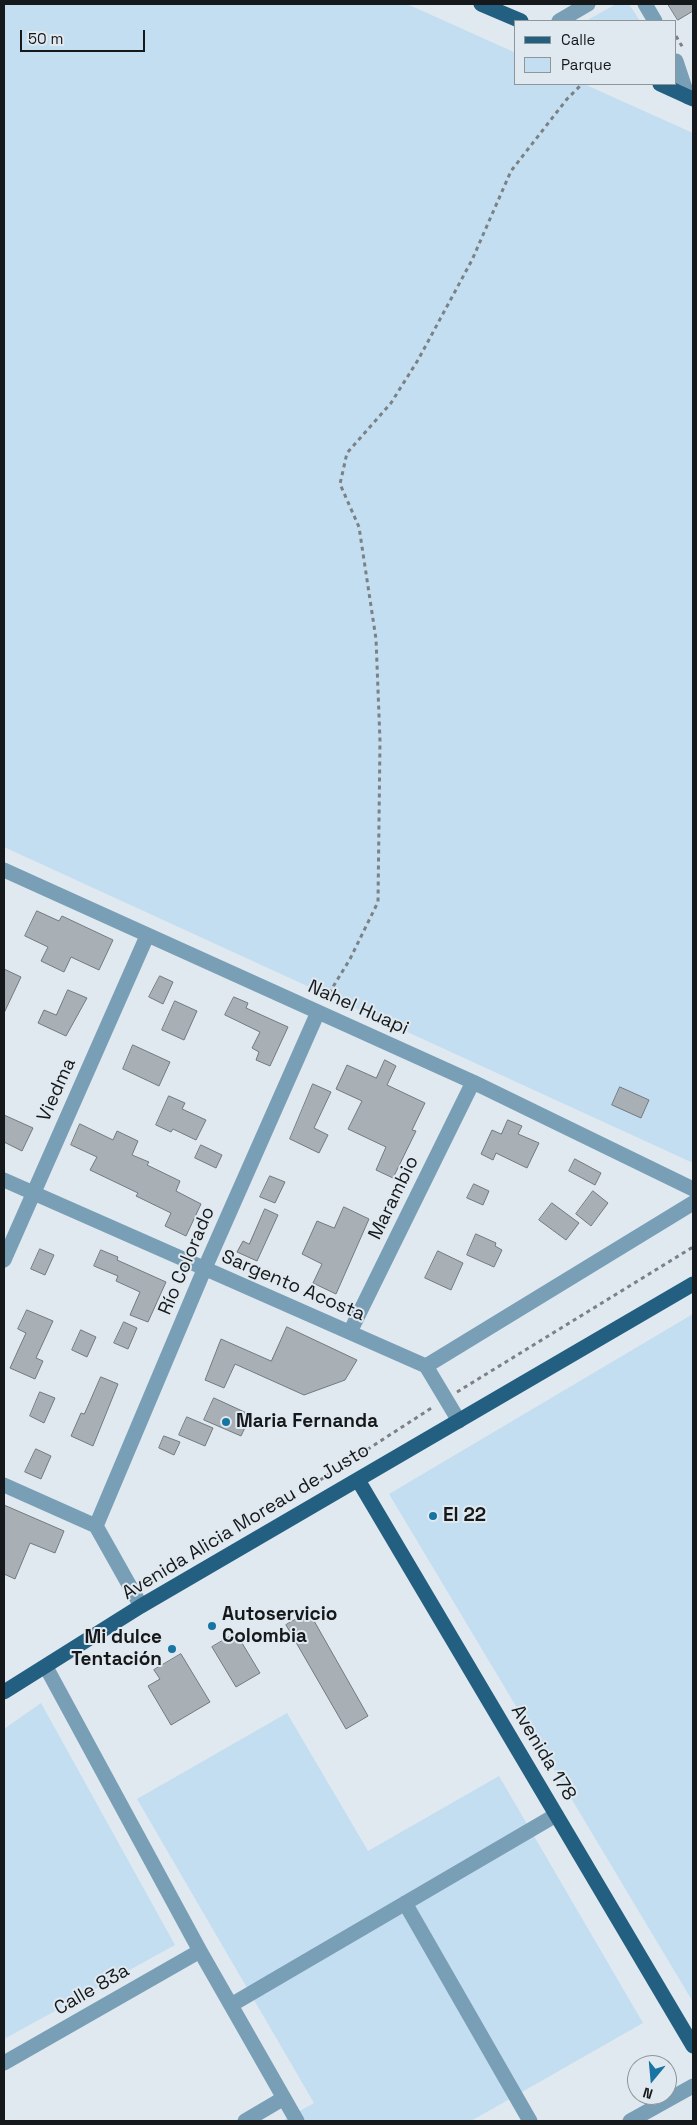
<!DOCTYPE html>
<meta charset="utf-8">
<style>
body{margin:0}
#map{position:relative;width:697px;height:2125px;overflow:hidden;background:#e0e9ef;font-family:"Space Grotesk",sans-serif}
canvas{display:block}
.frame{position:absolute;inset:0;border:5px solid #16191b;pointer-events:none}
.legend{position:absolute;left:514px;top:20px;width:162px;height:65px;box-sizing:border-box;background:#e0e9ef;border:1px solid #8f969a;margin:0;padding:6px 9px;list-style:none;font-size:15px;color:#16191b}
.legend li{display:flex;align-items:center;gap:10px;height:25px}
.legend b{width:25px;border:1px solid #8f969a}
.north{position:absolute;left:627px;top:2055px;width:50px;height:50px;box-sizing:border-box;background:#e0e9ef;border:1px solid #8f969a;border-radius:50%;rotate:197deg;font-size:14px;font-weight:700;line-height:20px;text-align:center;color:#16191b}
.north::after{content:'';display:block;margin:auto;width:18px;height:22px;background:#1874a2;clip-path:polygon(50% 0,100% 100%,50% 72%,0 100%)}
.scale{position:absolute;left:20px;top:30px;width:125px;height:22px;box-sizing:border-box;border:2px solid #16191b;border-top:0;padding-left:6px;font-size:15px;line-height:18px;white-space:nowrap;color:#16191b;-webkit-text-stroke:4px #e0e9ef;paint-order:stroke}
</style>
<div id="map">
<canvas width="697" height="2125"></canvas>
<div class="frame"></div>
<ul class="legend">
<li><b style="height:6px;background:#235f81"></b>Calle</li>
<li><b style="height:14px;background:#c3def1"></b>Parque</li>
</ul>
<div class="north">N</div>
<div class="scale">50 m</div>
</div>
<script>
const c = document.querySelector('canvas').getContext('2d');
c.lineJoin = 'round';
function fill(path, color) { c.fillStyle = color; c.fill(path, 'evenodd'); }
function strokePath(path, color, width, dash) { c.strokeStyle = color; c.lineWidth = width; c.lineCap = dash ? 'butt' : 'round'; c.setLineDash(dash || []); c.stroke(path); }
function write(font, color, halo, rows, align = 'center') {
  c.font = font + ' "Space Grotesk",sans-serif'; c.lineWidth = 4; c.setLineDash([]); c.textBaseline = 'middle'; c.strokeStyle = halo; c.fillStyle = color; for (const [text, x, y, turn = 0] of rows) {
    c.save(); c.translate(x, y); c.rotate((+turn || 0) * Math.PI / 180); c.textAlign = isNaN(turn) ? turn : align; if (halo) c.strokeText(text, 0, 0); c.fillText(text, 0, 0); c.restore();
  }
}
fill(new Path2D(`
 M 4,4 L 407,4 L 516,53 L 516,84 L 584,84 L 693,133 L 693,1163 L 4,847 Z
 M 616,4 L 629,4 L 640,21 L 586,21 Z
 M 693,1314 L 693,2002 L 389,1494 Z
 M 41,1703 L 175,1945 L 4,2039 L 4,1729 Z
 M 287,1713 L 368,1851 L 499,1776 L 643,2023 L 471,2121 L 282,2121 L 314,2103 L 137,1799 Z`), '#c3def1');
const building = new Path2D(`
 M 668,4 L 693,4 L 693,11 L 678,20 Z
 M 37,911 L 59,921 L 62,916 L 113,940 L 99,970 L 71,957 L 64,972 L 41,961 L 48,947 L 25,936 Z
 M 4,969 L 21,977 L 4,1013 Z
 M 160,976 L 173,982 L 163,1004 L 149,997 Z
 M 68,990 L 87,998 L 66,1036 L 38,1023 L 44,1010 L 56,1015 Z
 M 234,997 L 248,1003 L 246,1008 L 288,1027 L 270,1066 L 256,1060 L 259,1052 L 252,1048 L 260,1032 L 225,1015 Z
 M 175,1001 L 197,1011 L 184,1040 L 162,1030 Z
 M 133,1045 L 170,1062 L 159,1086 L 123,1069 Z
 M 385,1060 L 396,1066 L 387,1085 L 425,1103 L 412,1130 L 416,1131 L 393,1178 L 376,1170 L 386,1147 L 348,1129 L 362,1101 L 336,1089 L 347,1065 L 376,1078 Z
 M 313,1084 L 331,1092 L 314,1128 L 328,1135 L 319,1153 L 290,1139 Z
 M 620,1087 L 649,1100 L 641,1118 L 612,1105 Z
 M 169,1096 L 185,1103 L 182,1109 L 206,1120 L 196,1140 L 173,1129 L 171,1132 L 156,1125 Z
 M 4,1115 L 33,1128 L 22,1151 L 4,1142 Z
 M 508,1120 L 522,1126 L 518,1134 L 539,1143 L 527,1168 L 496,1153 L 493,1160 L 481,1154 L 492,1130 L 501,1134 Z
 M 80,1124 L 113,1140 L 117,1131 L 138,1141 L 132,1155 L 149,1162 L 147,1165 L 180,1181 L 176,1191 L 201,1204 L 186,1236 L 165,1226 L 171,1213 L 136,1196 L 138,1193 L 90,1170 L 97,1157 L 71,1145 Z
 M 201,1145 L 222,1155 L 216,1168 L 195,1158 Z
 M 575,1159 L 601,1173 L 595,1185 L 569,1171 Z
 M 270,1176 L 285,1182 L 275,1203 L 260,1197 Z
 M 474,1184 L 489,1191 L 483,1205 L 467,1198 Z
 M 593,1191 L 608,1203 L 591,1226 L 576,1214 Z
 M 552,1203 L 579,1223 L 566,1240 L 539,1220 Z
 M 344,1207 L 369,1219 L 336,1294 L 313,1283 L 322,1264 L 302,1254 L 317,1221 L 334,1228 Z
 M 265,1209 L 278,1215 L 257,1261 L 237,1252 L 243,1241 L 249,1244 Z
 M 476,1234 L 496,1243 L 495,1246 L 502,1250 L 494,1267 L 467,1255 Z
 M 40,1249 L 54,1255 L 45,1275 L 31,1269 Z
 M 101,1250 L 118,1257 L 117,1260 L 166,1282 L 148,1322 L 130,1315 L 140,1292 L 116,1281 L 118,1276 L 94,1266 Z
 M 438,1251 L 463,1263 L 451,1290 L 425,1278 Z
 M 27,1310 L 53,1321 L 36,1358 L 43,1361 L 35,1379 L 10,1368 L 26,1333 L 18,1329 Z
 M 124,1322 L 137,1328 L 128,1349 L 114,1343 Z
 M 287,1327 L 357,1360 L 345,1380 L 304,1395 L 235,1364 L 224,1388 L 205,1380 L 221,1339 L 271,1361 Z
 M 81,1330 L 96,1337 L 87,1357 L 72,1350 Z
 M 101,1377 L 118,1384 L 93,1446 L 71,1436 L 81,1413 L 84,1414 Z
 M 40,1392 L 55,1398 L 44,1423 L 30,1416 Z
 M 214,1398 L 251,1415 L 241,1436 L 204,1420 Z
 M 187,1417 L 213,1428 L 205,1446 L 179,1435 Z
 M 164,1436 L 180,1442 L 174,1455 L 159,1448 Z
 M 36,1449 L 51,1456 L 41,1479 L 25,1472 Z
 M 4,1505 L 64,1531 L 55,1553 L 30,1543 L 15,1579 L 4,1574 Z
 M 309,1612 L 368,1716 L 346,1729 L 286,1625 Z
 M 236,1633 L 260,1673 L 236,1687 L 212,1647 Z
 M 181,1654 L 210,1702 L 171,1725 L 148,1686 L 160,1679 L 154,1670 Z`);
fill(building, '#a8b0b6');
strokePath(building, '#727a7f', 1);
strokePath(new Path2D(`
 M 676,36 L 683,48
 M 325,1000 L 350,959 L 378,902 L 380,741 L 376,639 L 359,527 L 340,484 L 347,453 L 391,403 L 418,360 L 472,260 L 511,171 L 567,99 L 582,84
 M 457,1392 L 693,1247
 M 300,1493 L 433,1407`), '#7b8185', 3, [4, 4]);
strokePath(new Path2D(`
 M 645,4 L 655,21
 M 559,21 L 588,4
 M 676,61 L 688,97
 M 4,870 L 473,1082 L 693,1189
 M 4,1180 L 426,1366 L 459,1421
 M 4,1260 L 147,936
 M 350,1332 L 473,1082
 M 426,1366 L 693,1203
 M 4,1485 L 96,1526 L 141,1606
 M 96,1526 L 204,1270 L 318,1012
 M 46,1667 L 200,1951 L 297,2121
 M 405,1903 L 530,2121
 M 231,2005 L 556,1815
 M 4,2063 L 200,1951
 M 245,2121 L 284,2098
 M 630,2121 L 693,2086`), '#799fb7', 15);
strokePath(new Path2D(`
 M 481,4 L 521,21
 M 660,84 L 693,99
 M 358,1480 L 693,2046
 M 4,1692 L 141,1606 L 693,1284`), '#235f81', 15);
for (const [x, y, r, color] of [
 [226,1422,5,"#1874a2"],
 [433,1516,5,"#1874a2"],
 [212,1626,5,"#1874a2"],
 [172,1649,5,"#1874a2"]
]) { const dot = new Path2D(); dot.arc(x, y, r, 0, 2 * Math.PI); c.fillStyle = color; c.fill(dot); strokePath(dot, '#e0e9ef', 2); }
write('19px', '#16191b', '#e0e9ef', [
 ["Nahel Huapi",358,1008,24],
 ["Viedma",57,1090,-66],
 ["Marambio",394,1198,-64],
 ["Río Colorado",187,1261,-67],
 ["Sargento Acosta",293,1286,23],
 ["Avenida Alicia Moreau de Justo",246,1522,-31],
 ["Avenida 178",543,1753,59],
 ["Calle 83a",92,1990,-30]
]);
write('bold 19px', '#16191b', '#e0e9ef', [
 ["Maria Fernanda",236,1422],
 ["El 22",443,1516],
 ["Autoservicio",222,1615],
 ["Colombia",222,1637],
 ["Mi dulce",162,1638,"right"],
 ["Tentación",162,1660,"right"]
], 'left');
</script>
